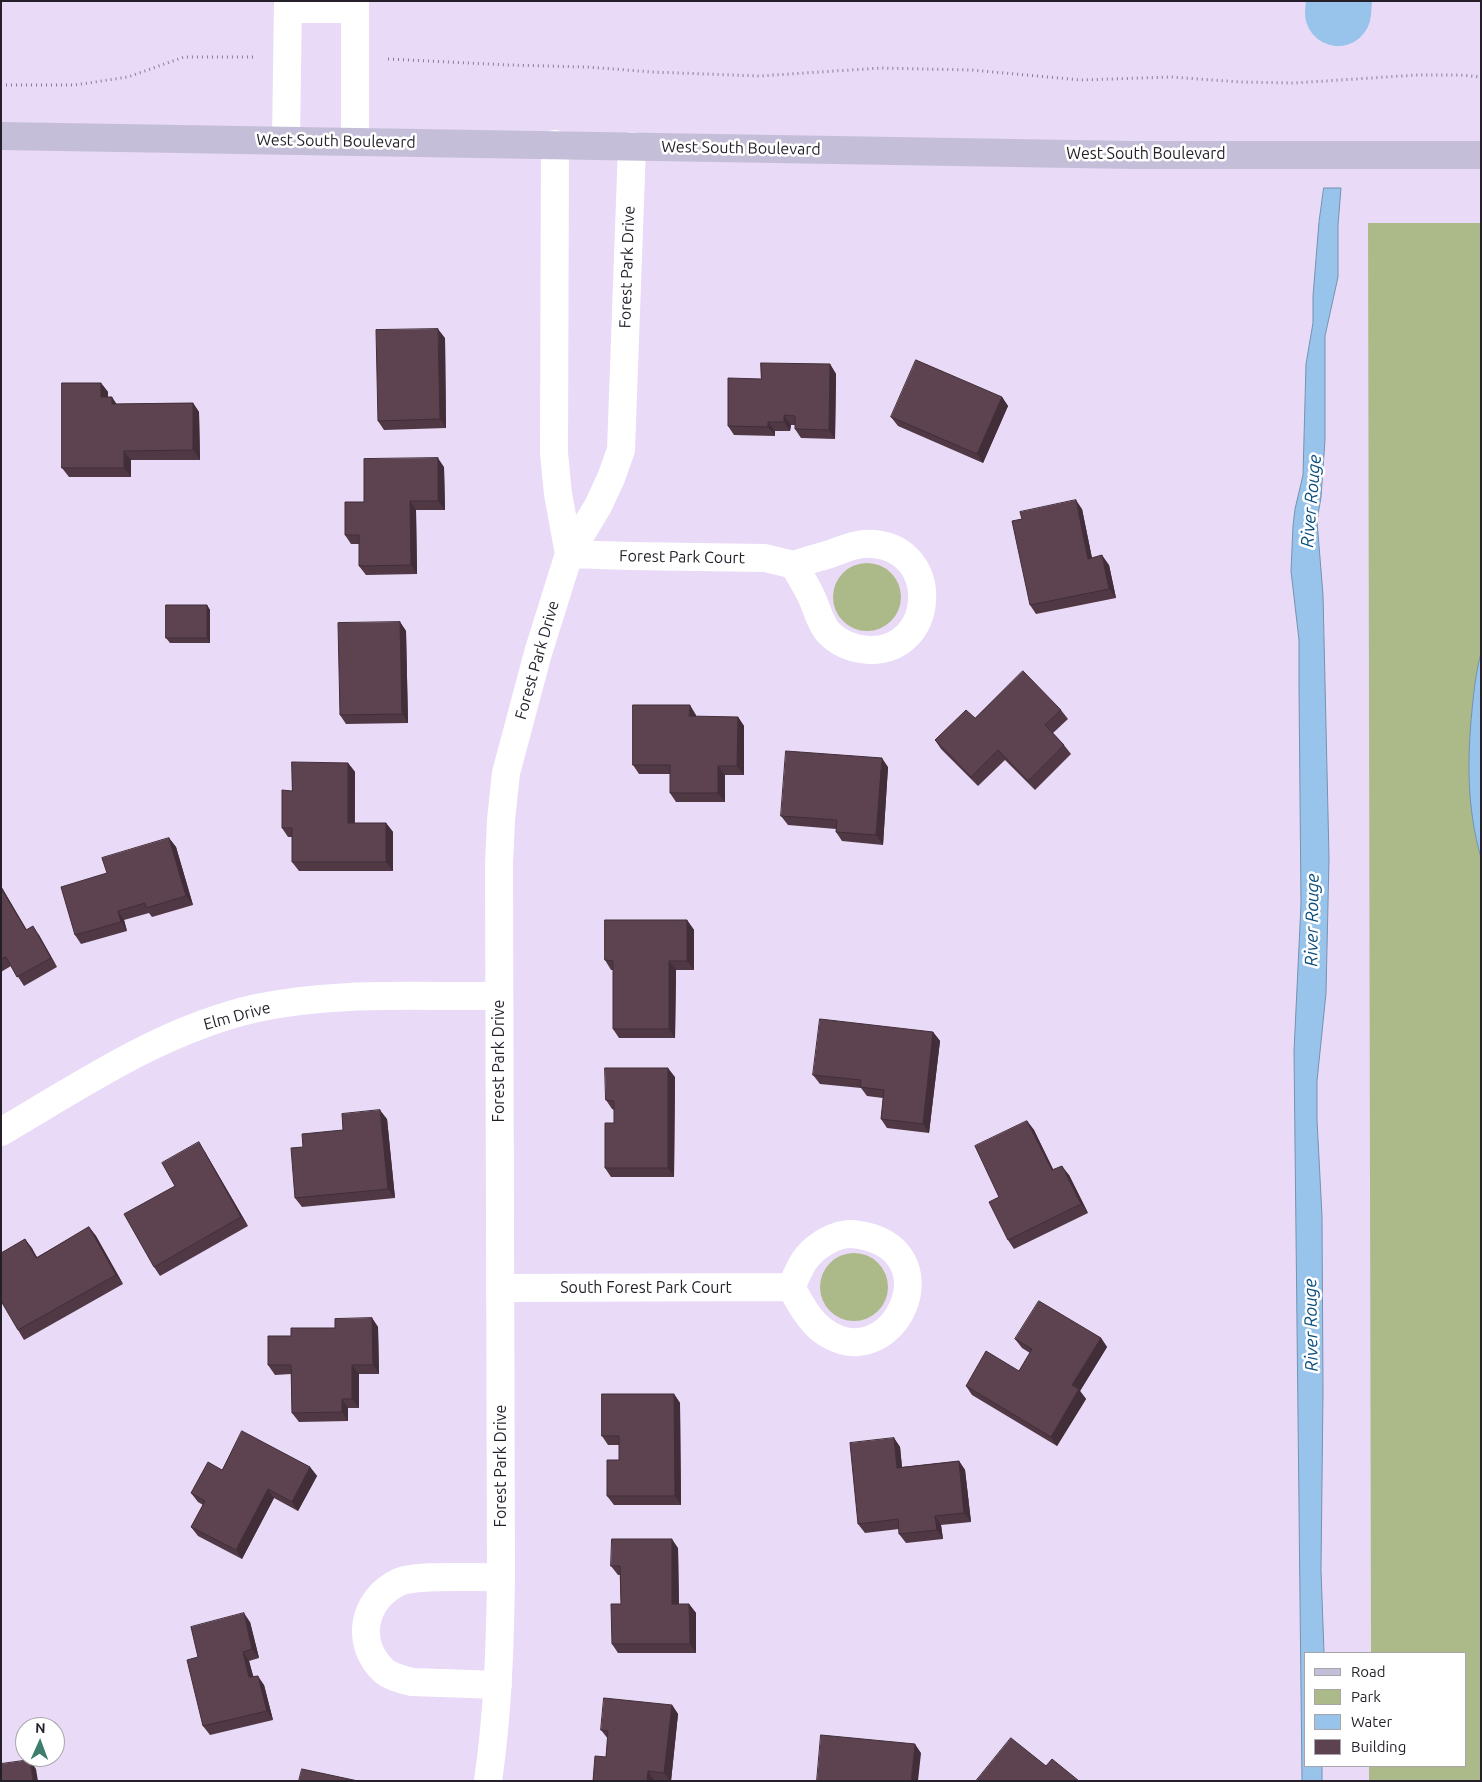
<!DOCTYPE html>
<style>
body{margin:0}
#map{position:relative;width:1482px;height:1782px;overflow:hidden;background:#e9daf7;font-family:Ubuntu,sans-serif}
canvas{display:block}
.frame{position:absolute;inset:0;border:2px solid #241f29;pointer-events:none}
.legend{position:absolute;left:1304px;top:1652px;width:162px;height:115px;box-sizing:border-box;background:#fff;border:1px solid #a7a5a9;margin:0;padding:6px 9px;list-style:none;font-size:15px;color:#241f29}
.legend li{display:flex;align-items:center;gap:10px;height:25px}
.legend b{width:25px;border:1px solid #a7a5a9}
.north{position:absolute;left:15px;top:1717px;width:50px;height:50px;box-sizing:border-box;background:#fff;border:1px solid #a7a5a9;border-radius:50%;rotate:2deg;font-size:14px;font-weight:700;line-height:20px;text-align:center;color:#241f29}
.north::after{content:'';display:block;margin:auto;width:18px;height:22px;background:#3d7e6d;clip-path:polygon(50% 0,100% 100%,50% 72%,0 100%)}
</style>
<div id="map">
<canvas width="1482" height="1782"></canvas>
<div class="frame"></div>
<ul class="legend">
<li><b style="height:6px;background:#c5bed9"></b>Road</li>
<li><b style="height:14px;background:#acba8a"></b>Park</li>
<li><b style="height:14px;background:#98c3ea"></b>Water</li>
<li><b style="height:14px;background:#5d4250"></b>Building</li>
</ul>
<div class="north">N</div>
</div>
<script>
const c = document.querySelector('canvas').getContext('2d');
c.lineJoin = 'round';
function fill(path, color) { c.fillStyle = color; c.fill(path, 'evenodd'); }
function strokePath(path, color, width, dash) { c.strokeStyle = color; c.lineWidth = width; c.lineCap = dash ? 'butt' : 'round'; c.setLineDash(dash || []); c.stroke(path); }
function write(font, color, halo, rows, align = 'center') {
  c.font = font + ' Ubuntu,sans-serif'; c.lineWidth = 5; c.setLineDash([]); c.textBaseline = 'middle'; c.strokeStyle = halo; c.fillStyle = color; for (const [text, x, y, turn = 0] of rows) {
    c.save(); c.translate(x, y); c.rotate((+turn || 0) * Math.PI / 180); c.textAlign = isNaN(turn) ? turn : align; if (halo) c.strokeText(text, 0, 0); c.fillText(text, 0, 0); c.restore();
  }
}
fill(new Path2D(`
 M 1368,223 L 1481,223 L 1481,1781 L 1369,1781 L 1369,1766 L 1466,1766 L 1466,1653 L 1371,1653 Z
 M833 597a34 34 0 1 1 68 0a34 34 0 1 1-68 0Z
 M820 1287a34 34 0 1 1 68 0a34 34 0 1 1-68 0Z`), '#acba8a');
const water = new Path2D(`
 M 1324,188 L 1341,188 L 1338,225 L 1338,277 L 1325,336 L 1325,440 L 1321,497 L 1317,521 L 1323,595 L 1329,858 L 1326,993 L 1317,1081 L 1317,1120 L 1322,1216 L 1323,1392 L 1321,1570 L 1324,1653 L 1306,1653 L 1306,1766 L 1322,1766 L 1322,1781 L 1302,1781 L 1294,1051 L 1301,904 L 1299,686 L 1299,640 L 1291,571 L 1293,526 L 1295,509 L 1303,475 L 1306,364 L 1313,323 L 1313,296 L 1319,222 Z
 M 1481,653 L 1481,858 C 1467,808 1467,762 1472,710 C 1474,690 1476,672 1481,653 Z`);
fill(water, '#98c3ea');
strokePath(water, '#7592b0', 1);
strokePath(new Path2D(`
 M 1338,13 L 1339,1`), '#98c3ea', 66);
strokePath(new Path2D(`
 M 388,59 L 509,65 L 587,67 L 652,72 L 759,76 L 881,68 L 971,70 L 1081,80 L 1171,77 L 1240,82 L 1294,83 L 1417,75 L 1460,75 L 1481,77
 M 1,85 L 75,85 L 128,77 L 184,57 L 254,57`), '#887e91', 3, [1, 4]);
strokePath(new Path2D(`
 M 355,1 L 355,141
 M 288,9 L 355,9
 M 286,140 L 288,1
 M 555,144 L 554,453 L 558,494 L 569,554 L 598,506 L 611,478 L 621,450 L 632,146
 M 1,1132 C 83,1084 163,1029 257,1008 C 336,991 419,997 499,996
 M 501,1288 L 791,1287 C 800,1303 808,1319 822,1330 C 892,1383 958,1246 853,1234 C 836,1233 817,1245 807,1257 C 800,1265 796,1278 791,1287
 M 498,1685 L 412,1682 C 403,1680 391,1677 384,1671 C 354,1643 363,1599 399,1582 C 417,1574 478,1578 501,1577
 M 488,1781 C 498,1713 500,1645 501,1577 L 499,864 L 501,820 L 506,773 L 538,653 L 569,554 L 630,556 L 765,558 L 794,565 C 800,576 807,587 812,598 C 817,609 820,623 828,632 C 839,644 854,649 869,650 C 936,652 942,550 874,544 C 858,542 842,550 827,555 C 816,558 805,561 794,565`), '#fff', 28);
strokePath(new Path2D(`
 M 1,136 L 1133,155 L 1481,155`), '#c5bed9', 28);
fill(new Path2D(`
 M 445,338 L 446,428 L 384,430 L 378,421 Z
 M 830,364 L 836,374 L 835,439 L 801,438 L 795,429 L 795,425 L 791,425 L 790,431 L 775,431 L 775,436 L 734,435 L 728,426 L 761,379 Z
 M 101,383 L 108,392 L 108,397 L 116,404 L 193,403 L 199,412 L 200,460 L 131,460 L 131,477 L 69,477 L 62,468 Z
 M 1002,397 L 1008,406 L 983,463 L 898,426 L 891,417 Z
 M 444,467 L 445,510 L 416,510 L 417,574 L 366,575 L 359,566 L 359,544 L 351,544 L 345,535 L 364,502 Z
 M 1082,509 L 1092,558 L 1109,565 L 1116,598 L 1036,614 L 1030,605 Z
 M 207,605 L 210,610 L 210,643 L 170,643 L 166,638 Z
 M 400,622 L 406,631 L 408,723 L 346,724 L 340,715 Z
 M 1061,710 L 1068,719 L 1053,733 L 1064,745 L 1071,754 L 1035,790 L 1005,760 L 978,786 L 941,749 L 935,740 L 975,718 Z
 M 696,715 L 696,717 L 738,717 L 744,726 L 744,775 L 725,775 L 725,802 L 676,802 L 670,793 L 670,774 L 639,774 L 633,765 Z
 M 348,763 L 355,772 L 355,823 L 386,823 L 393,832 L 393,871 L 299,871 L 292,862 L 292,837 L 288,837 L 282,828 L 292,791 Z
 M 888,767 L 883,845 L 842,841 L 836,832 L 836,829 L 788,825 L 781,816 Z
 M 169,838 L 176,847 L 193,905 L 152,917 L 149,913 L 124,920 L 127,931 L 81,944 L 75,935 L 107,873 Z
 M 1,886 L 27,930 L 39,935 L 57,967 L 24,986 L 11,966 L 1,972 Z
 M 687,920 L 694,930 L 694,970 L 676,970 L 675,1038 L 619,1038 L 613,1029 L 613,970 L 611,970 L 605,960 Z
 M 933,1032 L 940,1041 L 929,1133 L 887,1128 L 881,1119 L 883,1098 L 867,1096 L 861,1088 L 820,1084 L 813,1075 Z
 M 675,1077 L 674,1177 L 611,1177 L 605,1168 L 614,1123 L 614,1110 L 612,1109 L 606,1100 Z
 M 387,1119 L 395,1198 L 302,1207 L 295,1198 L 303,1147 L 343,1130 Z
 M 1027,1121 L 1034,1130 L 1053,1170 L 1069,1175 L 1088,1213 L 1014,1249 L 1008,1240 L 999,1197 Z
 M 205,1152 L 248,1226 L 160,1276 L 154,1267 L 175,1186 Z
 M 89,1227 L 96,1236 L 123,1284 L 24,1340 L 18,1330 L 25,1239 L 37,1257 Z
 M 372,1318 L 378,1327 L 379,1374 L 359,1374 L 359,1408 L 348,1408 L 348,1421 L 299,1422 L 292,1413 L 291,1374 L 275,1375 L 268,1365 L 291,1336 L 335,1328 Z
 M 1101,1338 L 1107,1347 L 1080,1391 L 1086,1399 L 1057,1446 L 972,1395 L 966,1386 L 1019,1371 L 1030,1353 L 1022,1348 L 1015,1339 Z
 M 674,1394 L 680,1403 L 681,1505 L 614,1505 L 607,1496 L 619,1460 L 619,1445 L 608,1445 L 602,1436 Z
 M 894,1438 L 900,1447 L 902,1467 L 959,1461 L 965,1470 L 971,1522 L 941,1525 L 943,1539 L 906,1543 L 899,1534 L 899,1529 L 865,1533 L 858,1524 Z
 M 310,1467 L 317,1476 L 298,1511 L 274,1498 L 242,1559 L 198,1536 L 191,1527 L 203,1505 L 198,1502 L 191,1493 L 222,1470 Z
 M 678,1548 L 679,1604 L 689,1604 L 696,1613 L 696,1653 L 618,1653 L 612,1644 L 621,1604 L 620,1575 L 618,1575 L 611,1566 Z
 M 250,1622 L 259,1658 L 249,1661 L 253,1676 L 264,1685 L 273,1720 L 210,1735 L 203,1726 L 198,1657 Z
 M 672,1705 L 678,1714 L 671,1781 L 593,1781 L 606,1757 L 608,1739 L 601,1730 Z`), '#503945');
fill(new Path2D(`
 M 438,329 L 445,338 L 446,428 L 440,419 Z
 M 830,364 L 836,374 L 835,439 L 829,430 Z
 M 101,383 L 108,392 L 108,406 L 101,397 Z
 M 112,397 L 118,406 L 112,404 Z
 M 1002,397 L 1008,406 L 983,463 L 977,454 Z
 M 193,403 L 199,412 L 200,460 L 193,450 Z
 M 784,415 L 791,425 L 790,431 L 784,422 Z
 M 768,422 L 775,431 L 775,436 L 768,427 Z
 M 124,451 L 131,460 L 131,477 L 124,468 Z
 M 438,458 L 444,467 L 445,510 L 438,501 Z
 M 1076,500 L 1082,509 L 1094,568 L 1088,559 Z
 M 410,501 L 416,510 L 417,574 L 411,565 Z
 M 1102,555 L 1109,565 L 1116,598 L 1109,589 Z
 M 207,605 L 210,610 L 210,643 L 207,638 Z
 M 400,622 L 406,631 L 408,723 L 402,714 Z
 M 690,705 L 696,715 L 696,726 L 689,716 Z
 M 738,717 L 744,726 L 744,775 L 737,766 Z
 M 882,758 L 888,767 L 883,845 L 876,835 Z
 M 348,763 L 355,772 L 354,832 L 348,823 Z
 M 718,766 L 725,775 L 725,802 L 718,793 Z
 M 386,823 L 393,832 L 393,871 L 386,862 Z
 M 169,838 L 176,847 L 193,905 L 186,896 Z
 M 1,886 L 32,940 L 26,930 L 1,888 Z
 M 118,911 L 124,920 L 127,931 L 121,922 Z
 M 687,920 L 694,930 L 694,970 L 687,961 Z
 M 33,926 L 39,935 L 57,967 L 51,958 Z
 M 669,961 L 676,970 L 675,1038 L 669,1029 Z
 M 933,1032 L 940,1041 L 929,1133 L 923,1124 Z
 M 668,1068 L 675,1077 L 674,1177 L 668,1168 Z
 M 380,1110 L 387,1119 L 395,1198 L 388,1189 Z
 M 1027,1121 L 1034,1130 L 1058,1179 L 1052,1170 Z
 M 199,1142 L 205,1152 L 248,1226 L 241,1217 Z
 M 1062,1166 L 1069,1175 L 1088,1213 L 1081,1204 Z
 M 89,1227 L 96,1236 L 123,1284 L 116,1275 Z
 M 25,1239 L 32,1248 L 42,1267 L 36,1258 Z
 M 372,1318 L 378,1327 L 379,1374 L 373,1365 Z
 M 1101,1338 L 1107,1347 L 1080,1391 L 1086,1399 L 1057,1446 L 1051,1437 L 1072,1385 Z
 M 352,1365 L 359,1374 L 359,1408 L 352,1399 Z
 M 674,1394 L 680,1403 L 681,1505 L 675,1496 Z
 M 342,1399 L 348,1408 L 348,1421 L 342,1412 Z
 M 894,1438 L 900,1447 L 903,1477 L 897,1468 Z
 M 959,1461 L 965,1470 L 971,1522 L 964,1513 Z
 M 310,1467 L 317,1476 L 298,1511 L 292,1502 Z
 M 268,1489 L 274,1498 L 242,1559 L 236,1550 Z
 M 935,1516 L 941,1525 L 943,1539 L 937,1530 Z
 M 672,1539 L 678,1548 L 679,1613 L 672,1604 Z
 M 689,1604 L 696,1613 L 696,1653 L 690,1644 Z
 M 244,1613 L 250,1622 L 259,1658 L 252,1649 Z
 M 243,1652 L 249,1661 L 256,1686 L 249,1677 Z
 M 258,1676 L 264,1685 L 273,1720 L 267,1711 Z
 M 672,1705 L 678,1714 L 671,1781 L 670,1781 L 664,1773 Z
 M 915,1744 L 921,1753 L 918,1781 L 911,1781 Z
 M 30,1760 L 36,1769 L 38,1781 L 33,1781 Z
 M 648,1771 L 654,1780 L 654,1781 L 647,1781 Z`), '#412e38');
const building = new Path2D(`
 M 438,329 L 440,419 L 378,421 L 376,330 Z
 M 916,360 L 1002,397 L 977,454 L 891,417 Z
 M 761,363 L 830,364 L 829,430 L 795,429 L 795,416 L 784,415 L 784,422 L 768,422 L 768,427 L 728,426 L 728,378 L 761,379 Z
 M 62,383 L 101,383 L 101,397 L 112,397 L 112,404 L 193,403 L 193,450 L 124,451 L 124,468 L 62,468 Z
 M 438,458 L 438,501 L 410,501 L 411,565 L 359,566 L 359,535 L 345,535 L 345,502 L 364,502 L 364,459 Z
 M 1076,500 L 1088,559 L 1102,555 L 1109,589 L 1030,605 L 1012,521 L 1022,519 L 1020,512 Z
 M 166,605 L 207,605 L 207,638 L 166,638 Z
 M 400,622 L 402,714 L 340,715 L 338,623 Z
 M 1023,671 L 1061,710 L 1045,725 L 1064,745 L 1028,781 L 998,750 L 971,777 L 935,740 L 966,710 L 975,718 Z
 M 633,705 L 690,705 L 689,716 L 738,717 L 737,766 L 718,766 L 718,793 L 670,793 L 670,765 L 633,765 Z
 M 786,751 L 882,758 L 876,835 L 836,832 L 837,820 L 781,816 Z
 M 292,762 L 348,763 L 348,823 L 386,823 L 386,862 L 292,862 L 292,828 L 282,828 L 282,790 L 292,791 Z
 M 169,838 L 186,896 L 146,908 L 145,903 L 118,911 L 121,922 L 75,935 L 61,887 L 107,873 L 102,858 Z
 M 1,888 L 26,930 L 33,926 L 51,958 L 17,977 L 6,957 L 1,959 Z
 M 605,920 L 687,920 L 687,961 L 669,961 L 669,1029 L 613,1029 L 613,961 L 605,960 Z
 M 820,1019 L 933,1032 L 923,1124 L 881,1119 L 884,1090 L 860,1087 L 861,1080 L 813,1075 Z
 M 605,1068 L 668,1068 L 668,1168 L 605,1168 L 605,1123 L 614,1123 L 614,1101 L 606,1100 Z
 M 380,1110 L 388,1189 L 295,1198 L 291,1148 L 303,1147 L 302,1134 L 343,1130 L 342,1114 Z
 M 1027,1121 L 1052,1170 L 1062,1166 L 1081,1204 L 1008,1240 L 989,1202 L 999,1197 L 975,1146 Z
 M 199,1142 L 241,1217 L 154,1267 L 124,1214 L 175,1186 L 162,1163 Z
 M 89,1227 L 116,1275 L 18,1330 L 1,1301 L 1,1253 L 25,1239 L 36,1258 Z
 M 1039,1301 L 1101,1338 L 1072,1385 L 1079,1389 L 1051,1437 L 966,1386 L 986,1351 L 1019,1371 L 1032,1349 L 1015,1339 Z
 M 372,1318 L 373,1365 L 352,1365 L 352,1399 L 342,1399 L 342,1412 L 292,1413 L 291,1365 L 268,1365 L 268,1336 L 291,1336 L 291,1328 L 335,1328 L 335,1319 Z
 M 602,1394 L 674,1394 L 675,1496 L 607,1496 L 607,1460 L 619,1460 L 619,1436 L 602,1436 Z
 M 242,1431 L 310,1467 L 292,1502 L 268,1489 L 236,1550 L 191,1527 L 205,1501 L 191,1493 L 208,1462 L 222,1470 Z
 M 894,1438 L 897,1468 L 959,1461 L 964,1513 L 935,1516 L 937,1530 L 899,1534 L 898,1519 L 858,1524 L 850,1443 Z
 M 612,1539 L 672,1539 L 672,1604 L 689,1604 L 690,1644 L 612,1644 L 611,1604 L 621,1604 L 620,1566 L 611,1566 Z
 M 244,1613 L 252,1649 L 243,1652 L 249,1677 L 258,1676 L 267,1711 L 203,1726 L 187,1660 L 198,1657 L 191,1627 Z
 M 604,1698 L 672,1705 L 664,1773 L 648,1771 L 647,1781 L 593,1781 L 595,1756 L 606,1757 L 608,1731 L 601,1730 Z
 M 821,1735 L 915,1744 L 911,1781 L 817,1781 Z
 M 1011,1738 L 1046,1766 L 1052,1759 L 1079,1781 L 976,1781 Z
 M 30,1760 L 33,1781 L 1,1781 L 1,1764 Z
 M 302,1769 L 358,1781 L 299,1781 Z`);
fill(building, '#5d4250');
strokePath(building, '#412e38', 1);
write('16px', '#241f29', '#fff', [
 ["West South Boulevard",336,141,1],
 ["West South Boulevard",741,148,1],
 ["West South Boulevard",1146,154],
 ["Forest Park Drive",627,267,-88],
 ["Forest Park Court",682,557,1],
 ["Forest Park Drive",537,660,-74],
 ["Elm Drive",237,1016,-15],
 ["Forest Park Drive",499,1061,-90],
 ["South Forest Park Court",646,1288],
 ["Forest Park Drive",501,1466,-90]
]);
write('italic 18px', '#0a4f7f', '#fff', [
 ["River Rouge",1311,501,-85],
 ["River Rouge",1312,920,-89],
 ["River Rouge",1311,1325,-91]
]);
</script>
